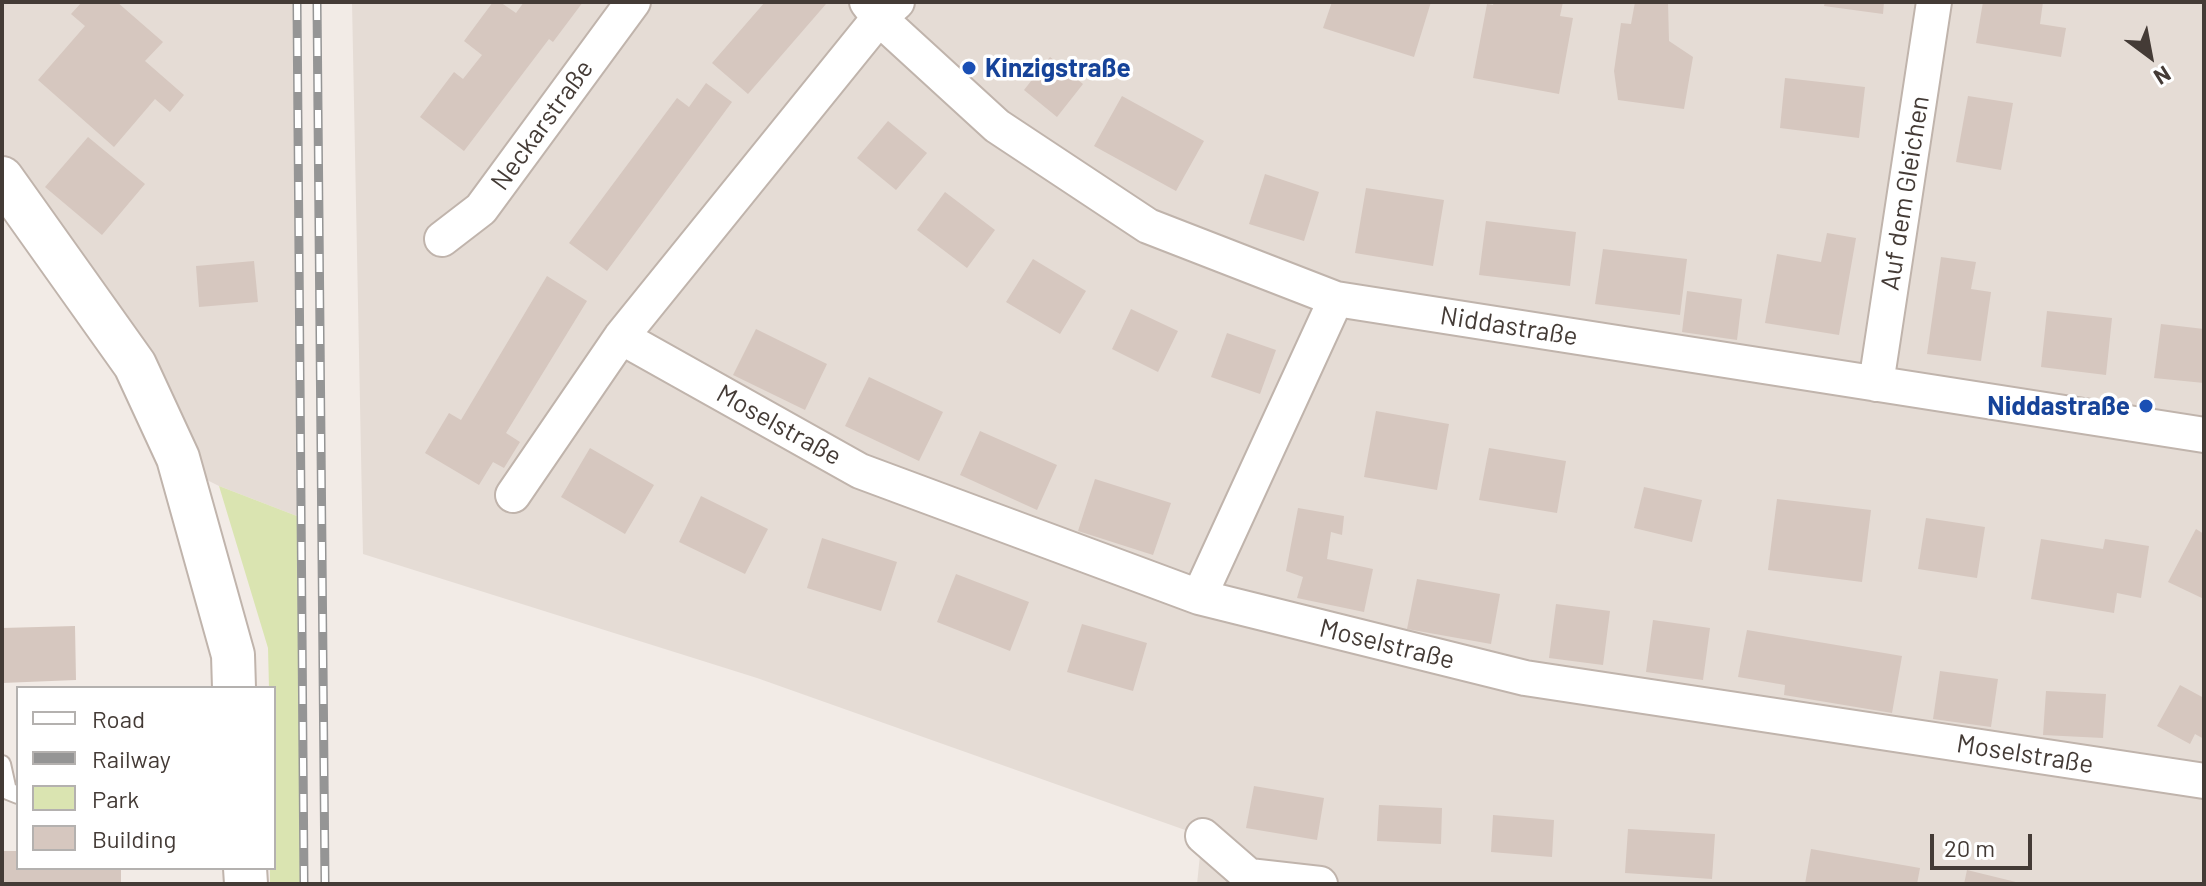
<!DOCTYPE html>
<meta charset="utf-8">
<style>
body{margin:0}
#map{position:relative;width:2206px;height:886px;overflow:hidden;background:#f2ebe6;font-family:Barlow,sans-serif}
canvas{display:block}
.frame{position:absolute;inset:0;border:4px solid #443b36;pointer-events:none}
.legend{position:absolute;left:16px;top:686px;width:260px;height:184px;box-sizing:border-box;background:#fff;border:2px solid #b4b1af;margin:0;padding:10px 14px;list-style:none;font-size:24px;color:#443b36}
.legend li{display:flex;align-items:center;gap:16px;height:40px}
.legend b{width:40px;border:2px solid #b4b1af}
.north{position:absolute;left:2110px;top:16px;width:80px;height:80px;-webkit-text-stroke:6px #fff;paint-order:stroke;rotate:148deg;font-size:22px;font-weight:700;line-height:32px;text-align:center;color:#443b36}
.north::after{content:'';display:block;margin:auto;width:28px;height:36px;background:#443b36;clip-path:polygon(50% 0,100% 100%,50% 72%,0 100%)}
.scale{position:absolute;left:1930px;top:834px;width:102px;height:36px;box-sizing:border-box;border:4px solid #443b36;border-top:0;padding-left:10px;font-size:24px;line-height:28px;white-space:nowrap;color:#443b36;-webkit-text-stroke:6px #fff;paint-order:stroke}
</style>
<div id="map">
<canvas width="2206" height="886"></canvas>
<div class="frame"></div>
<ul class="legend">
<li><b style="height:10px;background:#fff"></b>Road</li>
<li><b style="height:10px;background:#959595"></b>Railway</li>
<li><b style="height:22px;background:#dae4b1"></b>Park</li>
<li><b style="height:22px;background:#d6c7bf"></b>Building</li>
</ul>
<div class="north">N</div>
<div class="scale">20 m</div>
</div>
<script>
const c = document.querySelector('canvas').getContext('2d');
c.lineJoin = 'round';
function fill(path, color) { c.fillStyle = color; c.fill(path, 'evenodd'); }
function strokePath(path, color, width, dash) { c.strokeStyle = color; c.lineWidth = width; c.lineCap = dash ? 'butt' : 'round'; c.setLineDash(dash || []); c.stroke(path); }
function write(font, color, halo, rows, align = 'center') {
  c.font = font + ' Barlow,sans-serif'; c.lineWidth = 7; c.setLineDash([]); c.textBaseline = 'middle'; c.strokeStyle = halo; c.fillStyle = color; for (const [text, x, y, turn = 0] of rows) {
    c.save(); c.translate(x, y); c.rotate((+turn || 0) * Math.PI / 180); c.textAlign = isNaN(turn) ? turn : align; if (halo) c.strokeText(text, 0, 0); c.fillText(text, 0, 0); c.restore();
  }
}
fill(new Path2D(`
 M 2,2 L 294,2 L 302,518 L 219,486 L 189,471 L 2,201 Z
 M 352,2 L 2204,2 L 2204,884 L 1197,884 L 1202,836 L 757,678 L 363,554 Z`), '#e5dcd5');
fill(new Path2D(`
 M 219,486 L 302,518 L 302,884 L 270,884 L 270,868 L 274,868 L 274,688 L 269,688 L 268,648 Z`), '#dae4b1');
fill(new Path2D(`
 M 82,2 L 117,2 L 163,42 L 145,61 L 184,95 L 170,112 L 155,99 L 114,147 L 38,80 L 85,26 L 71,14 Z
 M 493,2 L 500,2 L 516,13 L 524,2 L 583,2 L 553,42 L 549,39 L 464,151 L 420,117 L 454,72 L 463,79 L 482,55 L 464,41 Z
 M 765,2 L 824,2 L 826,4 L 748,94 L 712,63 Z
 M 1332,2 L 1431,2 L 1414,57 L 1323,28 Z
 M 1494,2 L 1563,2 L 1560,16 L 1573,18 L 1559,94 L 1473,78 L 1487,4 L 1493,5 Z
 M 1635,2 L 1668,2 L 1669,41 L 1693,57 L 1684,109 L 1618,100 L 1614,71 L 1621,23 L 1631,24 Z
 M 1825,2 L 1884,2 L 1883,14 L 1824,6 Z
 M 1983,2 L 2043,2 L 2040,24 L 2066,28 L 2061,57 L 1976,43 Z
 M 1050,57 L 1083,84 L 1057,117 L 1024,90 Z
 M 1785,78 L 1865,87 L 1859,138 L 1780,128 Z
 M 706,83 L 732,102 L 607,271 L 569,243 L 677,98 L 689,107 Z
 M 1122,96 L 1204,141 L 1176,191 L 1094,146 Z
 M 1968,96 L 2013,103 L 2001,170 L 1956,162 Z
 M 888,121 L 927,153 L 896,190 L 857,158 Z
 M 88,137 L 145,184 L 102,235 L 45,187 Z
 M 1265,174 L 1319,192 L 1304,241 L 1249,224 Z
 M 1366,188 L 1444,200 L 1433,266 L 1355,253 Z
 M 945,192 L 995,230 L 967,268 L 917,230 Z
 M 1486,221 L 1576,232 L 1570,286 L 1479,275 Z
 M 1827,233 L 1856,238 L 1839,335 L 1765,323 L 1777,254 L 1821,262 Z
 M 1603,249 L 1687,259 L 1680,315 L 1595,304 Z
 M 1941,257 L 1976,262 L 1971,289 L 1991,292 L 1981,361 L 1927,354 Z
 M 1033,259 L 1086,291 L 1060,334 L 1006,302 Z
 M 254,261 L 258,302 L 199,307 L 196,266 Z
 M 547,276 L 587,301 L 506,433 L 520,442 L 504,468 L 493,462 L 479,485 L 425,453 L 449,413 L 461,420 Z
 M 1687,291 L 1742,299 L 1737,340 L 1682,332 Z
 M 1131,309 L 1178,331 L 1158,372 L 1112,349 Z
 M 2047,311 L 2112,318 L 2106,375 L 2041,367 Z
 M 2161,324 L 2204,329 L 2204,383 L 2154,378 Z
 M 756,329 L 827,364 L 805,410 L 733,375 Z
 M 1227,333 L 1276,350 L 1260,394 L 1211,377 Z
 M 869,377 L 943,412 L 919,461 L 845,426 Z
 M 1376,411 L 1449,424 L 1437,490 L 1364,477 Z
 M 980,431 L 1057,465 L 1037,510 L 960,475 Z
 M 590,448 L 654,485 L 625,534 L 561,497 Z
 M 1489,448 L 1566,461 L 1557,513 L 1479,500 Z
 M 1095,479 L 1171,503 L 1153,555 L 1078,531 Z
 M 1644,487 L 1702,500 L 1692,542 L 1634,528 Z
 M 701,496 L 768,529 L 745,574 L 679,542 Z
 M 1777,499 L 1871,510 L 1862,582 L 1768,570 Z
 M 1298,508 L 1344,516 L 1342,535 L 1331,532 L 1327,559 L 1373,569 L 1364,612 L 1297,598 L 1303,577 L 1286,571 Z
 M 1926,518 L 1985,527 L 1977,578 L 1918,569 Z
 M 2196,529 L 2204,534 L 2204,599 L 2168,582 Z
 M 822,538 L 897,562 L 881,611 L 807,588 Z
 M 2041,539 L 2103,549 L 2105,539 L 2149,546 L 2141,598 L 2117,593 L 2114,613 L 2031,599 Z
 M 956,574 L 1029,602 L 1010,651 L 937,622 Z
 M 1417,579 L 1500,594 L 1491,644 L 1407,629 Z
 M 1556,604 L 1610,611 L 1603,665 L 1549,658 Z
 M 1653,620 L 1710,628 L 1703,680 L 1646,672 Z
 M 1082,624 L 1147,643 L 1133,691 L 1067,672 Z
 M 75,626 L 76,680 L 2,683 L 2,628 Z
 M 1747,630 L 1902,656 L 1892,713 L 1784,695 L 1785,685 L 1738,677 Z
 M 1940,671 L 1998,679 L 1991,727 L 1933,719 Z
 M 2180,685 L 2204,698 L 2204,739 L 2195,734 L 2190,744 L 2157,726 Z
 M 2046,691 L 2106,694 L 2103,738 L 2043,735 Z
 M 1254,786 L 1324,798 L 1317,840 L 1246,828 Z
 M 1379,805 L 1442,808 L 1441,844 L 1377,841 Z
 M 1493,815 L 1554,820 L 1552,857 L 1491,852 Z
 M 1628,829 L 1715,834 L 1712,879 L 1625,873 Z
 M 1811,849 L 1920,868 L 1917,884 L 1805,884 Z
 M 2,851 L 18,851 L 18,868 L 121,868 L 121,884 L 2,884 Z
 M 1967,870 L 2020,883 L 2020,884 L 1964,884 Z`), '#d6c7bf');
const service = new Path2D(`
 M 2,764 L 8,791 L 18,795`);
const minor = new Path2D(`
 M 867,2 L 879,18 L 997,126 L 1148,226 L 1336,299 L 2204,435
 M 442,239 L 481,209 L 633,2
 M 621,337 L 860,471 L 1199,597 L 1525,678 L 2204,781
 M 1876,384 L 1934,2
 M 513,495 L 621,337 L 879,18 L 897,2
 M 1199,597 L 1336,299
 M 1203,836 L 1249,876 L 1320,884`);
const tertiary = new Path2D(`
 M 2,178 L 135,365 L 178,458 L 233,655 L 234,688
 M 245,868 L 246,884`);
strokePath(service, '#c0b4ac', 20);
strokePath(minor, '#c0b4ac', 38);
strokePath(tertiary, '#c0b4ac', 46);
strokePath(service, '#fff', 16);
strokePath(minor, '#fff', 34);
strokePath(tertiary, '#fff', 42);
const rail = new Path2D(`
 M 297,2 L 304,884
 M 317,2 L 325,884`);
strokePath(rail, '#959595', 9);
strokePath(rail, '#fff', 6, [18]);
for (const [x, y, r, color] of [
 [969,68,8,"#1a4fb4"],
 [2146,406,8,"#1a4fb4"]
]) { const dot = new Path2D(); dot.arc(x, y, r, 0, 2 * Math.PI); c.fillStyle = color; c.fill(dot); strokePath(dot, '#fff', 3); }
write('bold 26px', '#164399', '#fff', [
 ["Kinzigstraße",985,68],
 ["Niddastraße",2130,406,"right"]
], 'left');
write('26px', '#443b36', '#fff', [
 ["Neckarstraße",542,125,-54],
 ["Auf dem Gleichen",1905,193,-81],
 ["Niddastraße",1509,326,9],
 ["Moselstraße",779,425,29],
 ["Moselstraße",1387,644,14],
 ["Moselstraße",2025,754,9]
]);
</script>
